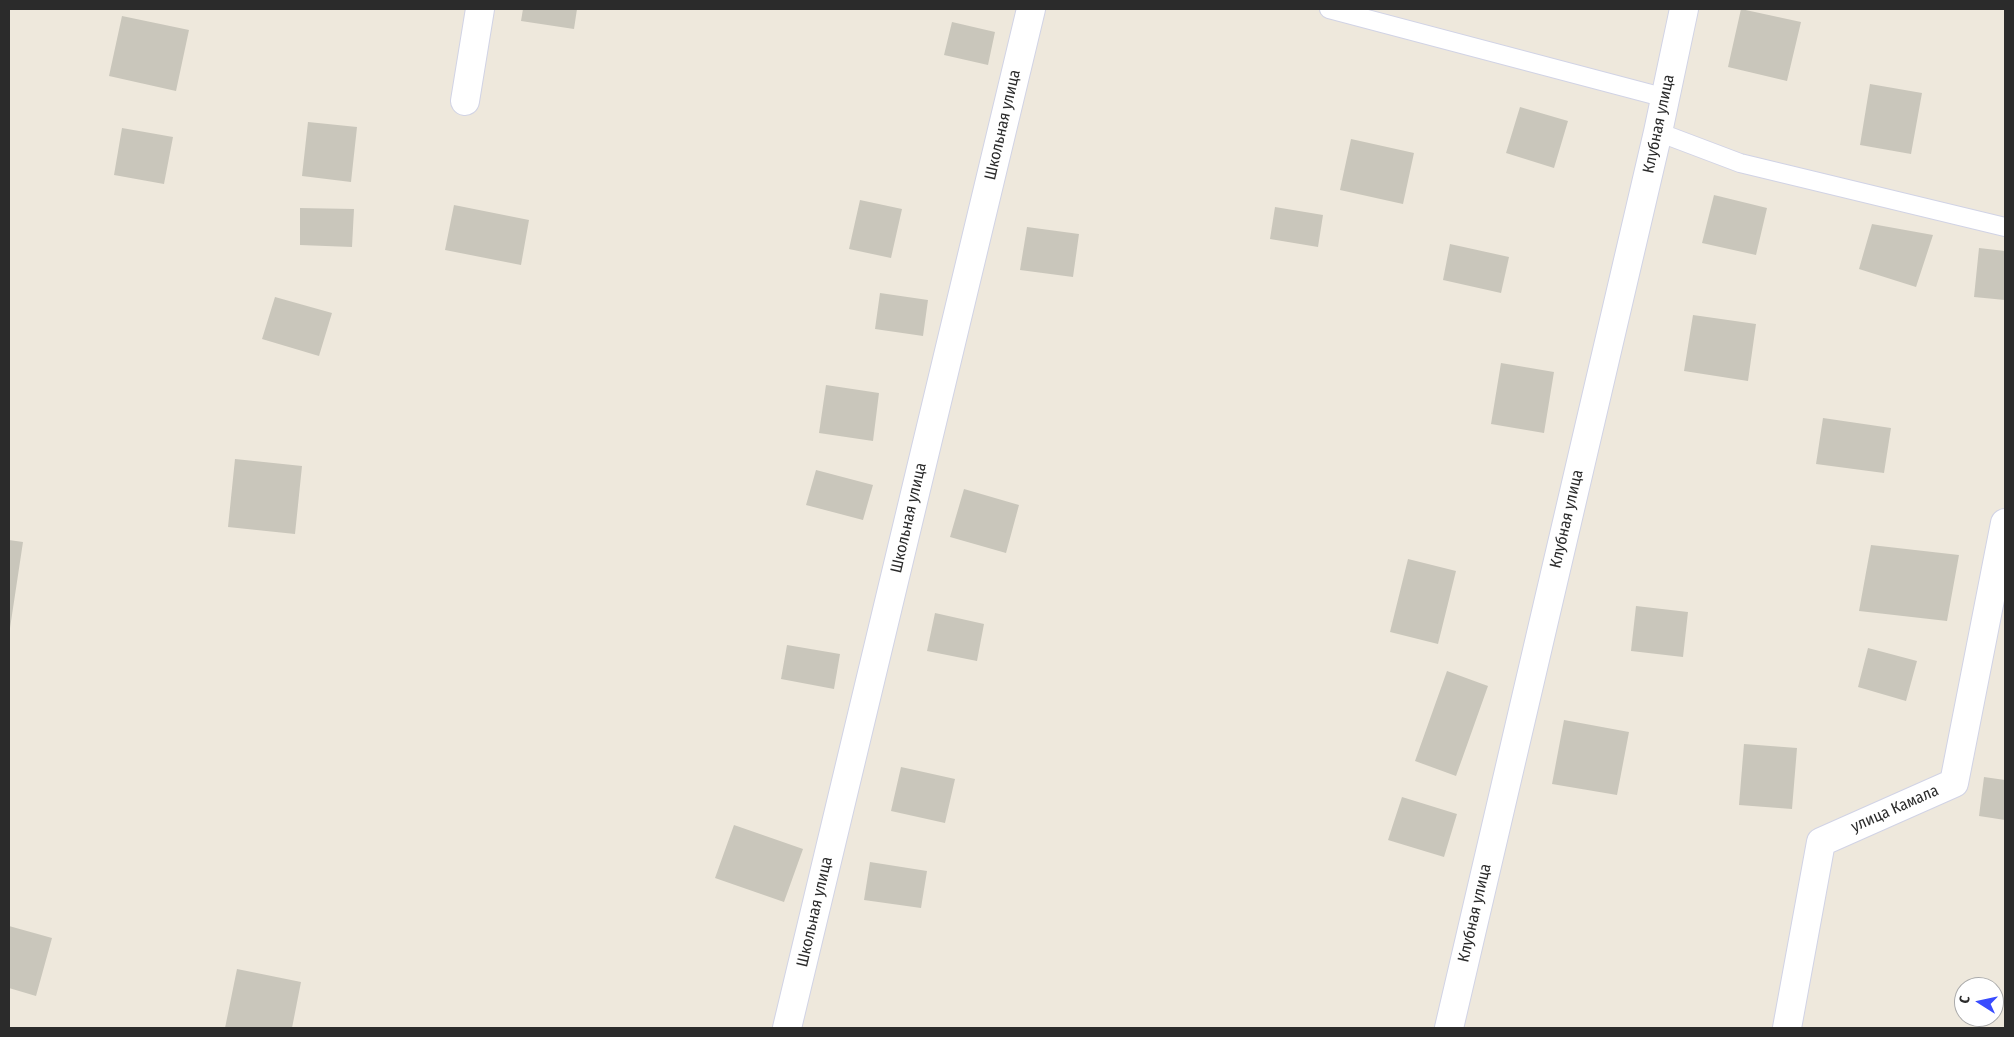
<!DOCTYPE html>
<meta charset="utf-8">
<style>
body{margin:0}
#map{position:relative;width:2014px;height:1037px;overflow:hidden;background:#eee8dc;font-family:"Fira Sans Condensed",sans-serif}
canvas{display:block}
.frame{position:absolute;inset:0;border:10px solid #2b2b2b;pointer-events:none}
.north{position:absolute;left:1954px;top:977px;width:50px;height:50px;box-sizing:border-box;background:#fff;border:1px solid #aaa;border-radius:50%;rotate:280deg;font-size:14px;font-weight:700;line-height:20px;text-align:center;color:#2b2b2b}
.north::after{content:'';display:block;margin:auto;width:18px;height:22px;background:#394cff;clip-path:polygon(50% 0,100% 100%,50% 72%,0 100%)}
</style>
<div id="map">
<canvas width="2014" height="1037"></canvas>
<div class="frame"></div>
<div class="north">С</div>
</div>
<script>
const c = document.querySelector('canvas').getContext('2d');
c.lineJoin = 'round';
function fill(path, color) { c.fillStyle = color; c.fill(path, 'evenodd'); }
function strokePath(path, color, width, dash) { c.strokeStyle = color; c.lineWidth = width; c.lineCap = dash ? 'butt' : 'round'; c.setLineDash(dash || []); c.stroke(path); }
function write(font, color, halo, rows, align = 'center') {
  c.font = font + ' "Fira Sans Condensed",sans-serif'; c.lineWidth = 4.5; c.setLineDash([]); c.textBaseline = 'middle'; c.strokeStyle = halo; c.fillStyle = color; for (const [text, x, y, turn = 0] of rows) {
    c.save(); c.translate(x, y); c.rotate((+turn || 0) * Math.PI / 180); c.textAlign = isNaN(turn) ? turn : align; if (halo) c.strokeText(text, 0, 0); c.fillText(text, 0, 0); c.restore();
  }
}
fill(new Path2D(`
 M 523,9 L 577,9 L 574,29 L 521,21 Z
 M 1741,9 L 1801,22 L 1787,81 L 1728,67 Z
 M 122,16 L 189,30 L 176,91 L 109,76 Z
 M 952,22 L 995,32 L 988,65 L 944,55 Z
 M 1870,84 L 1922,93 L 1911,154 L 1860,145 Z
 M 1520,107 L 1568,121 L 1554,168 L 1506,153 Z
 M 308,122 L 357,127 L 351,182 L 302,176 Z
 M 122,128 L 173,137 L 164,184 L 114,175 Z
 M 1351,139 L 1414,153 L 1403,204 L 1340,190 Z
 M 1714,195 L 1767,208 L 1756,255 L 1702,243 Z
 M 860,200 L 902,209 L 891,258 L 849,249 Z
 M 454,205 L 529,220 L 521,265 L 445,250 Z
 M 1275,207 L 1323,215 L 1318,247 L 1270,239 Z
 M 300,208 L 354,209 L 352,247 L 300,245 Z
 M 1872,224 L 1933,235 L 1916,287 L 1859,269 Z
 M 1027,227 L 1079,234 L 1073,277 L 1020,270 Z
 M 1450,244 L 1509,257 L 1501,293 L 1443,280 Z
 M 1979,248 L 2005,251 L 2005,300 L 1974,297 Z
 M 880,293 L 928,300 L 923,336 L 875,329 Z
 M 275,297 L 332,313 L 319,356 L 262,339 Z
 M 1693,315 L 1756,324 L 1748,381 L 1684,371 Z
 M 1501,363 L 1554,372 L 1544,433 L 1491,424 Z
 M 826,385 L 879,393 L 873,441 L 819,433 Z
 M 1823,418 L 1891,428 L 1884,473 L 1816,464 Z
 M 235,459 L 302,466 L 295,534 L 228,527 Z
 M 816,470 L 873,485 L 863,520 L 806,505 Z
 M 964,489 L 1019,505 L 1006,553 L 950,537 Z
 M 9,540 L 23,542 L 10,628 L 9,628 Z
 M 1871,545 L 1959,555 L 1947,621 L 1859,611 Z
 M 1408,559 L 1456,571 L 1438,644 L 1390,632 Z
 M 1636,606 L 1688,612 L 1683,657 L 1631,651 Z
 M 935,613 L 984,624 L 977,661 L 927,651 Z
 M 787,645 L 840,654 L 834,689 L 781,679 Z
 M 1868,648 L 1917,661 L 1906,701 L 1858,687 Z
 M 1447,671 L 1488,686 L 1456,776 L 1415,761 Z
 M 1564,720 L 1629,732 L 1617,795 L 1552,784 Z
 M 1744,744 L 1797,748 L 1792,809 L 1739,805 Z
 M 901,767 L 955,779 L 945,823 L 891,811 Z
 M 1984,777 L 2005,780 L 2005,820 L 1979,816 Z
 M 1402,797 L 1457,814 L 1444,857 L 1388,840 Z
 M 734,825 L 803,849 L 784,902 L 715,878 Z
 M 870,862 L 927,871 L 921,908 L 864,900 Z
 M 9,926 L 52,938 L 36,996 L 9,988 Z
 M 237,969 L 301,982 L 292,1028 L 225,1028 Z`), '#c9c6bb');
const service = new Path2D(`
 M 1329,9 L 1666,98
 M 1658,132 L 1740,163 L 2005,227`);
const minor = new Path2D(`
 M 465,101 L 480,9
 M 787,1028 L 1031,9
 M 1449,1028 L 1658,132 L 1684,9
 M 1787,1028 L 1821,842 L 1954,783 L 2005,523`);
strokePath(service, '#d1d3e5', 20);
strokePath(minor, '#d1d3e5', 30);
strokePath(service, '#fff', 18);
strokePath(minor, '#fff', 28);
write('16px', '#2b2b2b', '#fff', [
 ["Клубная улица",1659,124,-78],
 ["Школьная улица",1003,125,-77],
 ["Школьная улица",909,518,-77],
 ["Клубная улица",1567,519,-77],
 ["улица Камала",1895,809,-24],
 ["Школьная улица",815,912,-77],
 ["Клубная улица",1475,913,-77]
]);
</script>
